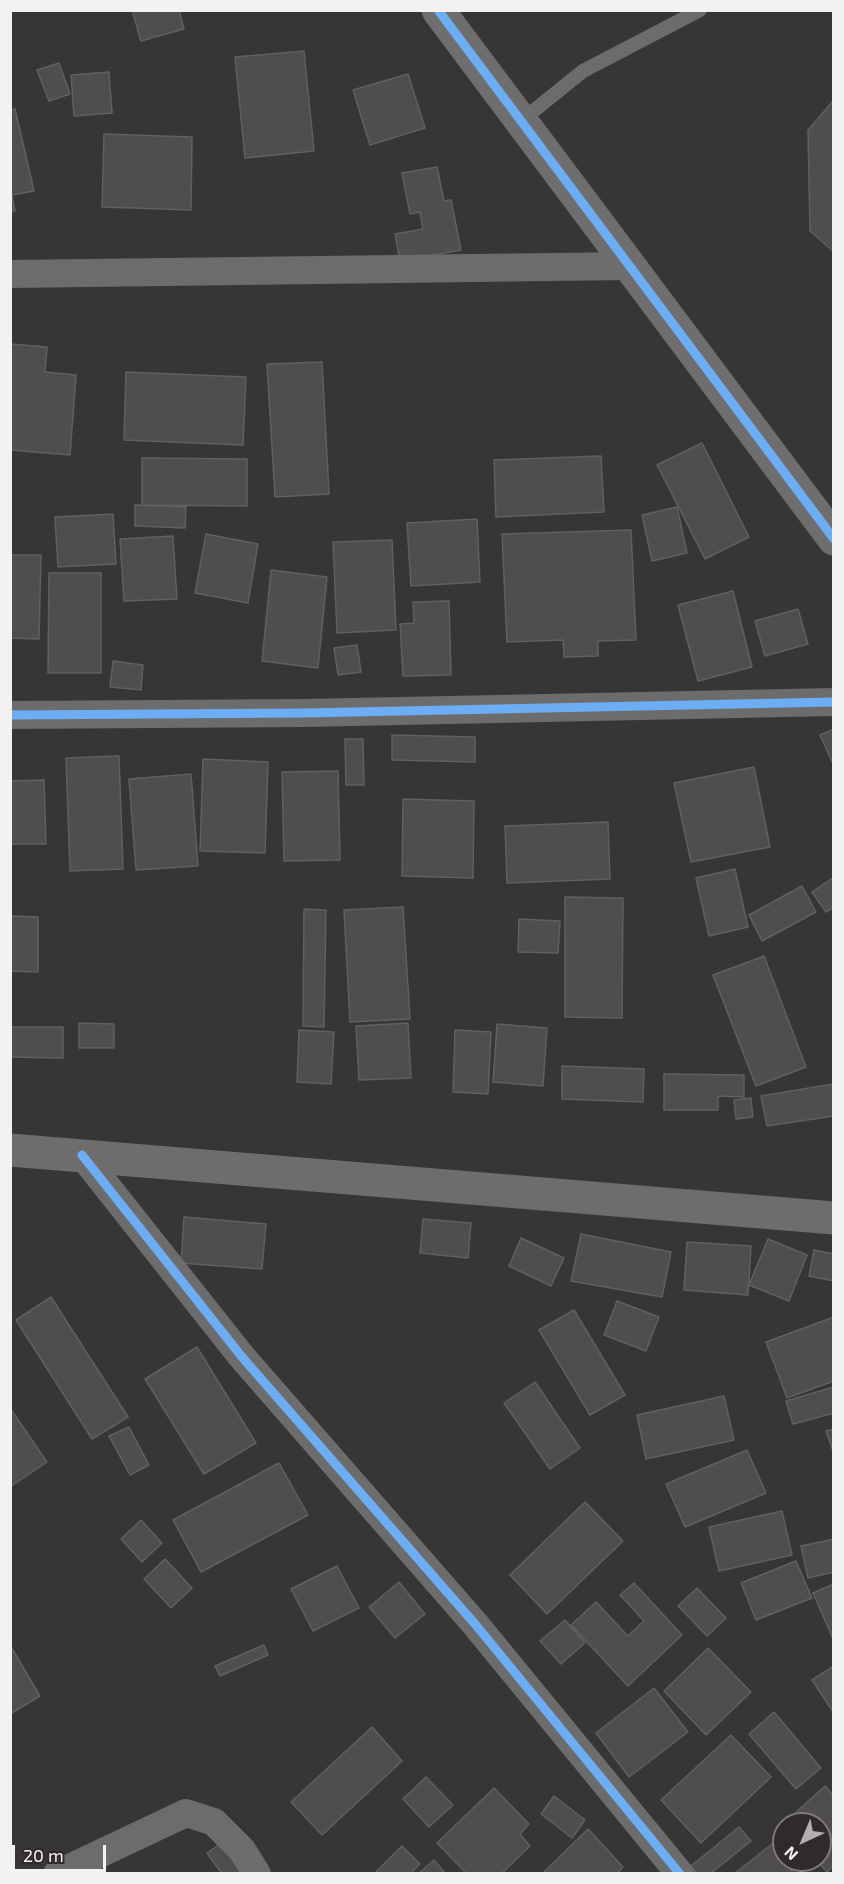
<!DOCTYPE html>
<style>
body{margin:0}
#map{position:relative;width:844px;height:1884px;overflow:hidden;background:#383635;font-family:"Exo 2",sans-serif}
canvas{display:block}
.frame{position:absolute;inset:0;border:12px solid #f4f1f1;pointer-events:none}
.north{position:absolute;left:772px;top:1812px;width:60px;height:60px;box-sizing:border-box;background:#2f2b2a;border:2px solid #7e7a7a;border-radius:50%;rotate:224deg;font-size:16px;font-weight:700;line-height:24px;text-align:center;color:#f4f1f1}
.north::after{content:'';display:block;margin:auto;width:21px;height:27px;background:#b2b0af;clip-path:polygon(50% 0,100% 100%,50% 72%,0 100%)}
.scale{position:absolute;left:12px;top:1845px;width:94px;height:27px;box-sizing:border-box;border:3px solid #f4f1f1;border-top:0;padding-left:8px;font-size:18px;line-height:21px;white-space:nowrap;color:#f4f1f1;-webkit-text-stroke:4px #2f2b2a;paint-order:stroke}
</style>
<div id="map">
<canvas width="844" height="1884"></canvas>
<div class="frame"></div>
<div class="north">N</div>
<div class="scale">20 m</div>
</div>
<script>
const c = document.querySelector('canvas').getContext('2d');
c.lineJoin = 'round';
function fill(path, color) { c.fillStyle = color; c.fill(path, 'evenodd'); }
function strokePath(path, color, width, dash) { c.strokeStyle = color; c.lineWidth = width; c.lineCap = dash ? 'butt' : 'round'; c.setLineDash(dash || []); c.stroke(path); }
const building = new Path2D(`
 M 132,10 L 179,10 L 184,29 L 141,41 Z
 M 304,51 L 314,151 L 245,158 L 235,57 Z
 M 59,63 L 70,94 L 49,101 L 37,70 Z
 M 109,72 L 112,113 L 74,116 L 71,75 Z
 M 408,74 L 425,128 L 370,145 L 353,90 Z
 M 834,100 L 834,252 L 810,231 L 808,130 Z
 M 15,109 L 34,191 L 12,195 L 15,211 L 10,212 L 10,110 Z
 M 104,134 L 192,137 L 191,210 L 102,207 Z
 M 437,167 L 444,201 L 451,200 L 461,250 L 400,261 L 395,234 L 423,229 L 420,212 L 410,214 L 402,173 Z
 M 10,344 L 47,347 L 45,372 L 76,375 L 70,455 L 10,450 Z
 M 322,362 L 329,494 L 275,497 L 267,364 Z
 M 126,372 L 246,377 L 243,445 L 124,440 Z
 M 702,443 L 749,537 L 705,559 L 657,465 Z
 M 601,456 L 604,512 L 496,517 L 494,460 Z
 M 142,458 L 247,459 L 247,506 L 142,505 Z
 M 135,505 L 186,507 L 185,528 L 135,526 Z
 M 677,507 L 687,553 L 652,561 L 642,515 Z
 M 113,514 L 116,564 L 58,567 L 55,517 Z
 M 477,519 L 480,582 L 411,586 L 407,523 Z
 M 631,530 L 636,640 L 598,641 L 598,656 L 564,657 L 563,640 L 507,642 L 502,534 Z
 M 206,534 L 258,544 L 248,603 L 195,593 Z
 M 173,536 L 177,599 L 124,601 L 120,539 Z
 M 392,540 L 396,630 L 337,633 L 333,542 Z
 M 10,555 L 41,555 L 39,639 L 10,638 Z
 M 271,570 L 327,577 L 318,668 L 262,661 Z
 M 49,573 L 101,573 L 101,673 L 48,673 Z
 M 733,591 L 752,667 L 698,681 L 678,605 Z
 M 449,601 L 451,675 L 403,676 L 400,624 L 414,623 L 413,602 Z
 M 798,609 L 808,644 L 765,656 L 755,621 Z
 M 357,645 L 361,672 L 338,675 L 334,648 Z
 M 113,661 L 143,665 L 141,690 L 110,687 Z
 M 834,729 L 834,766 L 820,735 Z
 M 392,735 L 475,737 L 475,762 L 392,760 Z
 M 345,739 L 363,739 L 364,785 L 346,785 Z
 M 119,756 L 123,869 L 70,871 L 66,758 Z
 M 203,759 L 268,762 L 265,853 L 200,851 Z
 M 754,767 L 770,847 L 691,862 L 674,783 Z
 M 338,771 L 340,860 L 284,861 L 282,772 Z
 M 191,774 L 198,866 L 136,870 L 129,779 Z
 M 44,780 L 46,844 L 10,844 L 10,781 Z
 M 403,799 L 474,801 L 473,878 L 402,876 Z
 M 608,822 L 610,879 L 507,883 L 505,826 Z
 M 735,869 L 748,927 L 709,936 L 696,878 Z
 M 834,877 L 834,907 L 826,912 L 812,892 Z
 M 802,886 L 816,912 L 762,941 L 749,915 Z
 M 565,897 L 623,898 L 622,1018 L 565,1017 Z
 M 403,907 L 410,1019 L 350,1022 L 344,910 Z
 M 304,909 L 326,910 L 324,1027 L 303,1026 Z
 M 10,916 L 38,917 L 38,972 L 10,971 Z
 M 519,919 L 560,921 L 558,953 L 518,952 Z
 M 764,956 L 806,1067 L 756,1086 L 713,975 Z
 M 79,1023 L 114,1024 L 114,1048 L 79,1048 Z
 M 408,1023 L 411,1078 L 359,1080 L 356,1026 Z
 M 497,1024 L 547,1028 L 543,1086 L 493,1082 Z
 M 10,1027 L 63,1027 L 63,1058 L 10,1057 Z
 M 299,1030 L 334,1032 L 331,1084 L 297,1082 Z
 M 455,1030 L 491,1032 L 488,1094 L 453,1092 Z
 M 562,1066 L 644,1069 L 643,1102 L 562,1099 Z
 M 664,1074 L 744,1075 L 744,1097 L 718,1096 L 718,1110 L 664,1110 Z
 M 833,1084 L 834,1116 L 767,1126 L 761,1096 Z
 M 751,1098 L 753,1117 L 736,1119 L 734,1100 Z
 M 184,1217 L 266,1224 L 262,1269 L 181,1263 Z
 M 423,1219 L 471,1223 L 468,1258 L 420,1253 Z
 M 581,1234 L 671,1252 L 662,1297 L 571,1281 Z
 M 521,1238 L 564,1258 L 551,1286 L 509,1266 Z
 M 768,1239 L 807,1255 L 789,1301 L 749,1285 Z
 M 687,1242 L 751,1246 L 748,1295 L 684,1290 Z
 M 814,1250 L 834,1254 L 834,1281 L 809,1276 Z
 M 51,1297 L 128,1417 L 92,1439 L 16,1320 Z
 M 617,1301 L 659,1317 L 646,1351 L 604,1335 Z
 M 574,1310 L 625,1395 L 590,1415 L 539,1330 Z
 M 834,1317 L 834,1381 L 787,1398 L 766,1342 Z
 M 197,1347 L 256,1443 L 204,1474 L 145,1379 Z
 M 535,1382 L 580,1448 L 550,1469 L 504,1403 Z
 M 834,1387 L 834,1413 L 793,1424 L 786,1401 Z
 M 724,1396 L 734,1440 L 646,1459 L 637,1415 Z
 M 10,1408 L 47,1462 L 10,1487 Z
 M 129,1427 L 149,1465 L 130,1475 L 109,1436 Z
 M 834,1429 L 834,1454 L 826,1431 Z
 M 747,1450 L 766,1493 L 685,1527 L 666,1484 Z
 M 279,1463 L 308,1515 L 201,1572 L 173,1520 Z
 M 585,1502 L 623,1541 L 547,1614 L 510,1575 Z
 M 782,1511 L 792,1555 L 719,1571 L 709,1527 Z
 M 141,1520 L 162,1543 L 142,1562 L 121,1539 Z
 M 834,1539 L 834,1572 L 808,1578 L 801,1546 Z
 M 165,1559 L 192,1588 L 171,1608 L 144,1579 Z
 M 796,1561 L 812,1598 L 756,1620 L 741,1583 Z
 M 337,1566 L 359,1608 L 313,1631 L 291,1589 Z
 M 399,1582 L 425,1614 L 395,1638 L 369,1607 Z
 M 634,1583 L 682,1635 L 628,1686 L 571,1625 L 596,1602 L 628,1636 L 644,1621 L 620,1595 Z
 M 834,1584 L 834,1641 L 813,1593 Z
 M 697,1588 L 726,1618 L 707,1636 L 678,1606 Z
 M 565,1620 L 585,1643 L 561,1664 L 540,1641 Z
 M 10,1645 L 40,1696 L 10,1714 Z
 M 264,1645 L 268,1655 L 220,1676 L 215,1666 Z
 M 708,1648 L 751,1692 L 706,1735 L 664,1691 Z
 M 834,1666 L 834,1713 L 812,1680 Z
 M 654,1688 L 688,1732 L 629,1777 L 596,1733 Z
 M 774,1712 L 821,1768 L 796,1789 L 749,1734 Z
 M 372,1727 L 402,1761 L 322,1835 L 291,1802 Z
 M 731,1735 L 771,1777 L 701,1843 L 661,1800 Z
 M 426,1777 L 453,1805 L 429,1827 L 403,1799 Z
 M 825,1786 L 834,1796 L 834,1865 L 827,1872 L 816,1860 L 820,1860 L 820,1824 L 783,1824 Z
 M 494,1788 L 529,1824 L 520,1834 L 530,1846 L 501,1874 L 467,1874 L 437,1843 Z
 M 554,1796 L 585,1820 L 572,1838 L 541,1814 Z
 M 739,1827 L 751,1841 L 710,1874 L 697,1874 L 691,1866 Z
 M 588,1829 L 623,1867 L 617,1874 L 542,1874 Z
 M 224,1841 L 245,1870 L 240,1874 L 222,1874 L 207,1853 Z
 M 772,1844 L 794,1874 L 734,1874 Z
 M 402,1846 L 420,1864 L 410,1874 L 374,1874 Z
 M 434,1860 L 446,1874 L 418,1874 Z`);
fill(building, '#4f4e4d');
strokePath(building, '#615f5f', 1.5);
strokePath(new Path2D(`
 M 521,121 L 583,71 L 700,10`), '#6d6c6c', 14);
strokePath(new Path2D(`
 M 10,274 L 629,266
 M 10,715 L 304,713 L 834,702
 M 82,1155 L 242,1357 L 475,1624 L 680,1874
 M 57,1874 L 186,1813 L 214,1822 L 242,1850 L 257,1874`), '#6d6c6c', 28);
strokePath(new Path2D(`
 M 438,10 L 834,539`), '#6f6e6e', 33);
strokePath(new Path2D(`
 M 10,1150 L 834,1218`), '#6e6d6c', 33);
strokePath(new Path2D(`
 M 438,10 L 834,539
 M 10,715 L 304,713 L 834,702
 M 82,1155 L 242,1357 L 475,1624 L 680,1874`), '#6dadf4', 9);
</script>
